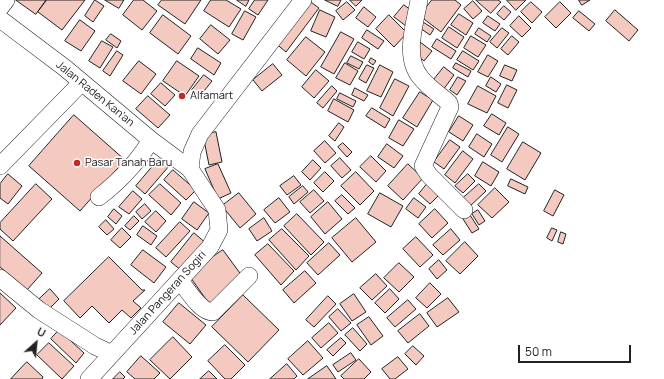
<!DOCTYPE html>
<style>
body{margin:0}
#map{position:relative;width:664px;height:379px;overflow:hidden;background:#fff;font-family:Manrope,sans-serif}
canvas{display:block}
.north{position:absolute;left:16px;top:323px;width:40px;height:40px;-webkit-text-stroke:3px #fff;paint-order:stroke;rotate:27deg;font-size:11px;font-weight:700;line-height:16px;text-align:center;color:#222}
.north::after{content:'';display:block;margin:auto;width:14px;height:18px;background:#222;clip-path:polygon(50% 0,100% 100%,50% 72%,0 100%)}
.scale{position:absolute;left:518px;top:345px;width:113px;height:18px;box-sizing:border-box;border:2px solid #222;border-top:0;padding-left:5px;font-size:12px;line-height:14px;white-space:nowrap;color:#222;-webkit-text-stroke:3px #fff;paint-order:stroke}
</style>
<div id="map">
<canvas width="664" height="379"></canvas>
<div class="north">U</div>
<div class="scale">50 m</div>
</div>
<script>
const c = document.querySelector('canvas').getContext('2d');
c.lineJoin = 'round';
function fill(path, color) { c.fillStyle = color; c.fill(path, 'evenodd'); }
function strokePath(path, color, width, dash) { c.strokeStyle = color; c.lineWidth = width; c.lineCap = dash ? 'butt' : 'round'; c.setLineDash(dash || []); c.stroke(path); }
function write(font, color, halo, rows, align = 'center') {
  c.font = font + ' Manrope,sans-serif'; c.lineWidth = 3; c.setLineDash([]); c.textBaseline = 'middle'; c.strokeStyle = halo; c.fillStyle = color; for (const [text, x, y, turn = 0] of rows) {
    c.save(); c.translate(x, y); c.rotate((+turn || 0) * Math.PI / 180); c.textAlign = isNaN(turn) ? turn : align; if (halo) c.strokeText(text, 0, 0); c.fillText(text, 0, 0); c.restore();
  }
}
const building = new Path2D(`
 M 16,0 L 46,0 L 36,14 Z
 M 47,0 L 85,0 L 62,30 L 38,12 Z
 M 95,0 L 104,6 L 93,22 L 85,16 Z
 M 105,0 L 124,0 L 119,8 Z
 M 134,0 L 143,0 L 157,11 L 142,30 L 123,15 Z
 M 162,0 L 201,0 L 185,24 L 158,5 Z
 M 211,0 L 226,0 L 241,9 L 229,27 L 204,11 Z
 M 237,0 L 249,0 L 246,6 Z
 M 255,0 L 268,0 L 258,15 L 249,9 Z
 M 308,0 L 319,8 L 286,52 L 274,42 Z
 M 325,0 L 341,0 L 338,6 Z
 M 350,0 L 362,0 L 356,6 Z
 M 432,0 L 455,0 L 461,5 L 441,32 L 420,16 Z
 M 476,0 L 498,0 L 501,2 L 491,13 Z
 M 507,0 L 526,0 L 516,10 Z
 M 579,0 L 590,0 L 582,5 Z
 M 473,1 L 482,11 L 473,19 L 464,9 Z
 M 347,2 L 355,10 L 343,20 L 336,11 Z
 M 531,2 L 542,12 L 532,23 L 521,12 Z
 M 560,2 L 571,13 L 556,28 L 545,17 Z
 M 404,5 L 415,13 L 406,26 L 394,17 Z
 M 504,6 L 511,12 L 504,20 L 497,14 Z
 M 364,7 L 376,17 L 368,27 L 356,18 Z
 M 320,10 L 335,17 L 326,37 L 311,31 Z
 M 615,10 L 638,30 L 629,41 L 606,21 Z
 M 245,11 L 256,17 L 243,40 L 232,34 Z
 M 579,11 L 595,24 L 589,31 L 573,18 Z
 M 459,14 L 473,23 L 466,35 L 451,25 Z
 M 163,15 L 191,36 L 178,54 L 150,33 Z
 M 389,15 L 407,33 L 394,47 L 376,29 Z
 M 488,16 L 500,24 L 495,31 L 483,23 Z
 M 519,16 L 531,28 L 522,37 L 510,26 Z
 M 80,20 L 95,31 L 81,51 L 65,41 Z
 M 423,22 L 434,29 L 430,35 L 420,28 Z
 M 211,25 L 230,40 L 218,54 L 200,39 Z
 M 449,27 L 464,37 L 457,48 L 442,38 Z
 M 479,28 L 491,36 L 487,42 L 475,34 Z
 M 502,28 L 509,33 L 497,48 L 490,42 Z
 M 367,30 L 384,41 L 378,49 L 362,38 Z
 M 341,32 L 354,39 L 334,74 L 321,67 Z
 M 111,34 L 121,41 L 117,48 L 106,40 Z
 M 471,36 L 486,45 L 478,57 L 464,48 Z
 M 512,36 L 519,42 L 508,55 L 501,49 Z
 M 306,37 L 325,52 L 306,76 L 287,60 Z
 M 437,39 L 456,51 L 451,59 L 432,47 Z
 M 102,41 L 113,47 L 100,68 L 89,61 Z
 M 358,42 L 370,49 L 364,59 L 352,52 Z
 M 420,42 L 432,51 L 424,61 L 413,52 Z
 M 198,48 L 221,63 L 214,75 L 191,59 Z
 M 117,51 L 123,55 L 110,76 L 103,71 Z
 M 463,51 L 479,61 L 473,70 L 457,60 Z
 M 488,55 L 498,61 L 488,77 L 478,72 Z
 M 351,56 L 363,62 L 359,69 L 347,63 Z
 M 371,58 L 376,61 L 373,65 L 369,62 Z
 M 139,61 L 156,74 L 141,94 L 123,81 Z
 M 177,61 L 199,76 L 185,96 L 163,81 Z
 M 345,63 L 358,71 L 350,85 L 336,78 Z
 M 456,63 L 471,71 L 468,77 L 453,68 Z
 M 273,64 L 282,75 L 262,91 L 253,80 Z
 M 367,65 L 374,68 L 366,83 L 359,79 Z
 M 380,65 L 393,72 L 381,97 L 367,91 Z
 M 505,65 L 517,70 L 512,81 L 500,76 Z
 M 444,67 L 454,75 L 443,90 L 432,82 Z
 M 316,70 L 329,81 L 314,98 L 302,87 Z
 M 204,75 L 212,81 L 200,96 L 192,90 Z
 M 458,77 L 466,81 L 457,95 L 450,90 Z
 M 491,77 L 501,84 L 496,92 L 486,86 Z
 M 395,79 L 409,86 L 393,116 L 380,108 Z
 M 161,83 L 175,95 L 165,106 L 151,94 Z
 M 507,85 L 517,90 L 508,108 L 498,103 Z
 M 332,86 L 337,91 L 323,108 L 317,103 Z
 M 478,86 L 496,96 L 487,113 L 468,104 Z
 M 355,88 L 368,95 L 364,101 L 352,95 Z
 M 420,92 L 433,100 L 417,127 L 403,118 Z
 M 340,93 L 356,101 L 353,107 L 337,99 Z
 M 148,96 L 170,115 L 158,128 L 136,109 Z
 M 334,99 L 354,110 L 348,122 L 328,111 Z
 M 372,108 L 390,119 L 385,128 L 366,116 Z
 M 492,114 L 506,123 L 499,135 L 484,126 Z
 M 74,115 L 125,160 L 80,211 L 29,166 Z
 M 459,116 L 473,125 L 463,141 L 449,132 Z
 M 399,120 L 414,129 L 403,146 L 389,138 Z
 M 339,123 L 344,127 L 335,141 L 329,136 Z
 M 508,127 L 519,134 L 502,162 L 491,155 Z
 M 216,132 L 222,162 L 209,165 L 203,135 Z
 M 477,134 L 492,144 L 484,157 L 469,147 Z
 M 450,140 L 460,147 L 444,169 L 434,162 Z
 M 325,141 L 336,153 L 325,163 L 314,151 Z
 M 523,142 L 541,153 L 525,180 L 507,169 Z
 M 343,143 L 352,152 L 347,157 L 338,147 Z
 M 387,144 L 403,156 L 394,168 L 378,157 Z
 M 463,151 L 473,159 L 455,183 L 445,175 Z
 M 371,156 L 386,171 L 376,182 L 360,167 Z
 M 340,158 L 351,170 L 342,178 L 331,166 Z
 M 159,159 L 169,166 L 145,194 L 136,186 Z
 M 313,160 L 321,168 L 310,180 L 302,172 Z
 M 483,162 L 499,172 L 491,186 L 475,176 Z
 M 218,164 L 231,193 L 218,199 L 205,169 Z
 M 408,164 L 423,178 L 403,200 L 388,186 Z
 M 173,170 L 196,190 L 186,200 L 164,180 Z
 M 325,172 L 334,181 L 323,192 L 314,183 Z
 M 356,172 L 374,191 L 360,205 L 341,186 Z
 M 8,174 L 22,186 L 8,204 L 0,198 L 0,184 Z
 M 468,174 L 475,181 L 463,193 L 455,186 Z
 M 294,176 L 301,185 L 287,195 L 280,186 Z
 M 511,179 L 528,187 L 525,194 L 508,186 Z
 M 36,184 L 52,199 L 13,241 L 0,229 L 0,223 Z
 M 160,184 L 181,203 L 171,215 L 149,195 Z
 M 427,184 L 439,195 L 430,204 L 419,194 Z
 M 479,184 L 486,191 L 468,208 L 461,200 Z
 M 303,186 L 308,192 L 294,204 L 289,197 Z
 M 495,188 L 509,202 L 492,218 L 478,205 Z
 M 314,190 L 324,201 L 310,213 L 300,202 Z
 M 555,190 L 564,195 L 553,216 L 544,211 Z
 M 133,191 L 142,199 L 129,214 L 119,207 Z
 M 239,193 L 256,214 L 240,228 L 222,206 Z
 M 380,193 L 403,206 L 391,227 L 368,214 Z
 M 342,195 L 355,208 L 348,214 L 335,201 Z
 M 279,198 L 290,212 L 275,223 L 264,210 Z
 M 414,198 L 426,207 L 418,218 L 406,209 Z
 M 194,202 L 209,213 L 197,230 L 182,219 Z
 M 328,202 L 342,219 L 325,234 L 311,217 Z
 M 145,204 L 151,211 L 142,219 L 136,212 Z
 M 114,209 L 122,216 L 116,224 L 108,217 Z
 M 435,209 L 448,223 L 432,238 L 419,224 Z
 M 478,210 L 485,221 L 479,225 L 472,214 Z
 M 156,211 L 166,221 L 156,232 L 145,222 Z
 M 297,214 L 324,242 L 311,255 L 284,226 Z
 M 470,215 L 479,229 L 472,233 L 463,219 Z
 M 134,216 L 139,221 L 130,230 L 125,226 Z
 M 264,218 L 272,231 L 257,241 L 249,229 Z
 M 356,218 L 376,242 L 352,262 L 332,238 Z
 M 106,220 L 114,229 L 107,235 L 99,227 Z
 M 180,222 L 190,231 L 166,257 L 156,248 Z
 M 143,226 L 157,236 L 151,245 L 137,235 Z
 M 122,228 L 131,237 L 120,248 L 111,240 Z
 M 552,228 L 557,230 L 552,241 L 547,238 Z
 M 282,229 L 309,256 L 296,270 L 269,240 Z
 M 451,229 L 460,240 L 443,255 L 433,245 Z
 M 561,232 L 566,234 L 563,244 L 558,242 Z
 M 194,233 L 207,244 L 182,271 L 171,262 Z
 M 0,236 L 42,273 L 27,290 L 0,267 Z
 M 416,237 L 433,255 L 420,267 L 403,249 Z
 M 465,242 L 478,256 L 460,274 L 446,261 Z
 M 329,243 L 340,255 L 318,275 L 307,263 Z
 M 268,244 L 294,271 L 281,285 L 255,255 Z
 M 143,250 L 166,267 L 154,283 L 131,265 Z
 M 223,250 L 245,280 L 210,305 L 188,274 Z
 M 109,257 L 142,290 L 145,290 L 133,301 L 141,308 L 131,318 L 122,310 L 109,323 L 92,306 L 80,318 L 64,301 Z
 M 439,260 L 447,270 L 437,279 L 429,269 Z
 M 399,263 L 414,277 L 399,292 L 384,278 Z
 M 305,271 L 316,283 L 294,303 L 283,290 Z
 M 376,274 L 387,286 L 372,300 L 360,288 Z
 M 430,283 L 441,294 L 427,308 L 416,298 Z
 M 50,289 L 59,299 L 45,313 L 35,303 Z
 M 390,289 L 399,299 L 385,313 L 375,303 Z
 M 0,293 L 16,308 L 0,325 Z
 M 354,294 L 366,312 L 352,321 L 340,304 Z
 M 243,295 L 279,330 L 248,362 L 212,327 Z
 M 328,296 L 336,304 L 314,327 L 306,320 Z
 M 448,298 L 459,312 L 437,327 L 427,313 Z
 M 408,300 L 416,309 L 395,327 L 387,318 Z
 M 179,303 L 206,325 L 190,344 L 163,322 Z
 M 338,309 L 351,323 L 341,331 L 329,317 Z
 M 420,314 L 429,326 L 408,343 L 398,331 Z
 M 369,317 L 383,336 L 371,345 L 357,325 Z
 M 329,323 L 338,333 L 321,348 L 312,338 Z
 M 353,328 L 367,344 L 360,351 L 345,335 Z
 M 59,330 L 84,353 L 76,363 L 51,339 Z
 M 173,337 L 192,357 L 170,379 L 150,360 Z
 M 341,338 L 346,343 L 333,356 L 327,350 Z
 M 308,341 L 323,358 L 303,375 L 288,359 Z
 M 49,343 L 74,366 L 62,379 L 37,355 Z
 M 225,345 L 245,365 L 231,379 L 225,379 L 208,361 Z
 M 413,346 L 424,356 L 416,365 L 405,354 Z
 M 351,353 L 356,360 L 338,372 L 333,365 Z
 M 141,356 L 160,373 L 154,379 L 135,379 L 127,372 Z
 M 398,357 L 408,369 L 395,379 L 390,379 L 382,369 Z
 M 359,359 L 371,372 L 364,379 L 344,379 L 341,376 Z
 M 27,362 L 43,377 L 42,379 L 11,379 Z
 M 287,364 L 297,376 L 294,379 L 270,379 Z
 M 327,366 L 336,379 L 308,379 Z
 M 209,371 L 217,379 L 200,379 Z
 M 120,372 L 125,377 L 123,379 L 113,379 Z`);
fill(building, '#f3c9c0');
strokePath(building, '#222', 1);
const minor = new Path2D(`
 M 419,0 C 415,24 403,57 421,78 C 429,88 440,95 449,103 L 450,107 L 423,166 L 429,175 L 464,210
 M 0,8 L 6,0
 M 0,19 L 65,68 L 151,140 L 190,169
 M 0,166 L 82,82
 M 99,197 C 121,180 137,163 151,140
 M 0,278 L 39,310 L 95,346 L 112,354
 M 180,281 C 188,290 200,312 213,312 L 249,276
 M 89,379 L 210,247 L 219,230 L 217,210 L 190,169 L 192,152 L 200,134 L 303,0`);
strokePath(minor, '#222', 18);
strokePath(minor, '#fff', 17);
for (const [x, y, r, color] of [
 [182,96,4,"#c62828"],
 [77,163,4,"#c62828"]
]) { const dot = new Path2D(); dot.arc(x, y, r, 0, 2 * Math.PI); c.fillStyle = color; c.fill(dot); strokePath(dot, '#fff', 1.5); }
write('11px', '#222', '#fff', [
 ["Jalan Raden Kan'an",95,94,39],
 ["Jalan Pangeran Sogiri",168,293,-48]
]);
write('11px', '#222', '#fff', [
 ["Alfamart",190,96],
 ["Pasar Tanah Baru",85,163]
], 'left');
</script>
